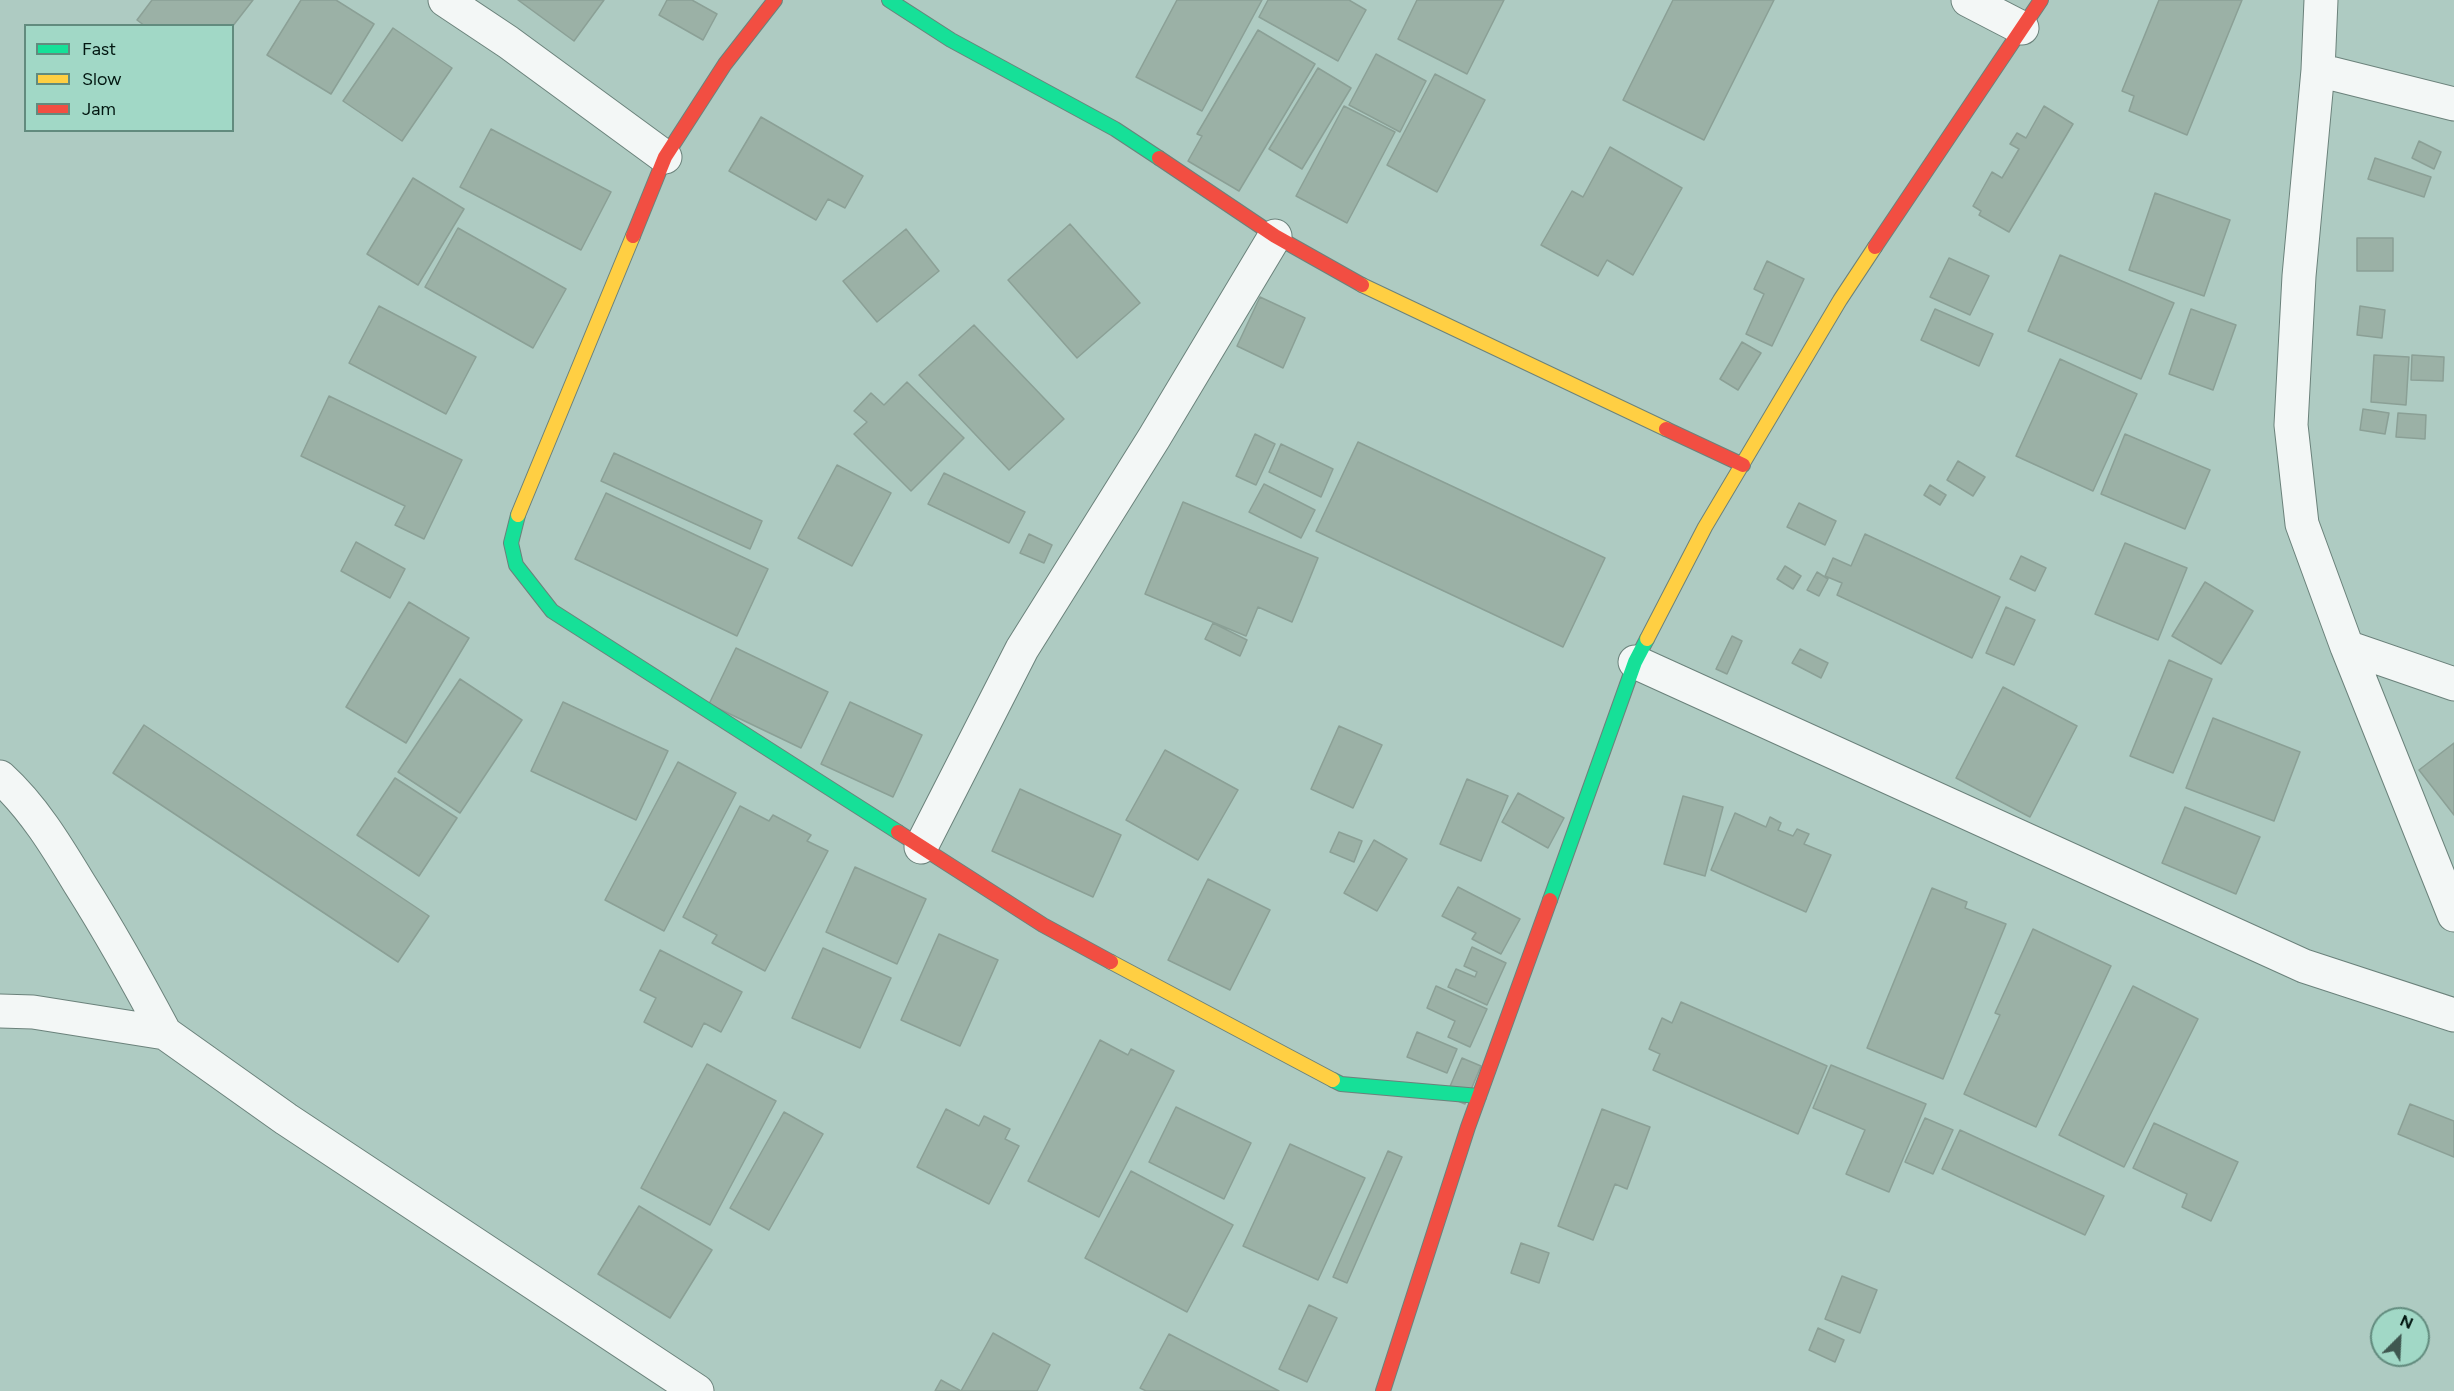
<!DOCTYPE html>
<style>
body{margin:0}
#map{position:relative;width:2454px;height:1391px;overflow:hidden;background:#aecbc2;font-family:Figtree,sans-serif}
canvas{display:block}
.legend{position:absolute;left:24px;top:24px;width:210px;height:108px;box-sizing:border-box;background:#a1d8c6;border:2px solid #628b7e;margin:0;padding:8px 10px;list-style:none;font-size:18px;color:#031812}
.legend li{display:flex;align-items:center;gap:12px;height:30px}
.legend b{width:30px;border:2px solid #628b7e}
.north{position:absolute;left:2370px;top:1307px;width:60px;height:60px;box-sizing:border-box;background:#a1d8c6;border:2px solid #628b7e;border-radius:50%;rotate:24deg;font-size:16px;font-weight:700;line-height:24px;text-align:center;color:#031812}
.north::after{content:'';display:block;margin:auto;width:21px;height:27px;background:#3f5750;clip-path:polygon(50% 0,100% 100%,50% 72%,0 100%)}
</style>
<div id="map">
<canvas width="2454" height="1391"></canvas>
<ul class="legend">
<li><b style="height:8px;background:#16e098"></b>Fast</li>
<li><b style="height:8px;background:#ffcf43"></b>Slow</li>
<li><b style="height:8px;background:#f24e42"></b>Jam</li>
</ul>
<div class="north">N</div>
</div>
<script>
const c = document.querySelector('canvas').getContext('2d');
c.lineJoin = 'round';
function fill(path, color) { c.fillStyle = color; c.fill(path, 'evenodd'); }
function strokePath(path, color, width, dash) { c.strokeStyle = color; c.lineWidth = width; c.lineCap = dash ? 'butt' : 'round'; c.setLineDash(dash || []); c.stroke(path); }
const building = new Path2D(`
 M 152,0 L 253,0 L 232,27 L 145,26 L 137,20 Z
 M 301,0 L 336,0 L 374,24 L 331,94 L 267,55 Z
 M 518,0 L 604,0 L 574,41 Z
 M 667,0 L 692,0 L 717,14 L 703,40 L 659,15 Z
 M 1177,0 L 1262,0 L 1202,111 L 1136,77 Z
 M 1268,0 L 1349,0 L 1366,10 L 1338,61 L 1259,17 Z
 M 1417,0 L 1504,0 L 1467,74 L 1398,39 Z
 M 1673,0 L 1774,0 L 1704,140 L 1623,100 Z
 M 2159,0 L 2242,0 L 2187,135 L 2129,111 L 2134,96 L 2122,91 Z
 M 393,28 L 452,68 L 402,141 L 343,101 Z
 M 1258,30 L 1315,64 L 1239,191 L 1188,161 L 1202,136 L 1197,134 Z
 M 1376,54 L 1426,81 L 1400,132 L 1349,105 Z
 M 1318,68 L 1351,88 L 1302,169 L 1269,149 Z
 M 1435,74 L 1485,100 L 1437,192 L 1387,165 Z
 M 1344,106 L 1395,132 L 1347,223 L 1296,196 Z
 M 2044,106 L 2073,124 L 2009,232 L 1979,215 L 1981,211 L 1973,206 L 1992,172 L 2002,178 L 2019,149 L 2010,144 L 2017,133 L 2026,138 Z
 M 761,117 L 863,176 L 845,208 L 828,199 L 816,220 L 729,171 Z
 M 491,129 L 611,192 L 581,250 L 460,187 Z
 M 2419,141 L 2441,152 L 2434,169 L 2412,158 Z
 M 1610,147 L 1682,188 L 1633,275 L 1607,260 L 1598,276 L 1541,245 L 1572,191 L 1583,197 Z
 M 2375,158 L 2431,177 L 2424,197 L 2368,179 Z
 M 413,178 L 464,209 L 418,285 L 367,254 Z
 M 2155,193 L 2230,220 L 2204,296 L 2129,270 Z
 M 1070,224 L 1140,303 L 1077,358 L 1008,280 Z
 M 458,228 L 566,289 L 533,348 L 425,287 Z
 M 906,229 L 939,271 L 877,322 L 843,281 Z
 M 2357,238 L 2393,238 L 2393,271 L 2357,271 Z
 M 2060,255 L 2174,303 L 2141,379 L 2028,331 Z
 M 1949,258 L 1989,276 L 1970,315 L 1930,297 Z
 M 1767,261 L 1804,279 L 1772,346 L 1746,334 L 1764,294 L 1754,289 Z
 M 1260,297 L 1305,318 L 1283,368 L 1237,346 Z
 M 379,306 L 476,357 L 446,414 L 349,363 Z
 M 2360,306 L 2385,310 L 2382,338 L 2357,335 Z
 M 1935,309 L 1993,334 L 1979,366 L 1921,340 Z
 M 2191,309 L 2236,325 L 2213,390 L 2169,374 Z
 M 974,325 L 1064,419 L 1009,470 L 919,375 Z
 M 1742,342 L 1761,353 L 1738,390 L 1720,379 Z
 M 2374,355 L 2409,357 L 2406,405 L 2371,402 Z
 M 2412,355 L 2444,357 L 2443,381 L 2411,380 Z
 M 2060,359 L 2137,394 L 2093,491 L 2016,456 Z
 M 907,382 L 964,438 L 911,491 L 854,434 L 867,422 L 854,411 L 871,393 L 884,405 Z
 M 329,396 L 462,460 L 424,539 L 395,525 L 405,506 L 301,456 Z
 M 2363,409 L 2389,413 L 2385,434 L 2360,430 Z
 M 2398,413 L 2426,415 L 2425,439 L 2396,437 Z
 M 1255,434 L 1275,444 L 1256,485 L 1236,476 Z
 M 2125,434 L 2210,470 L 2185,529 L 2101,494 Z
 M 1358,442 L 1605,558 L 1563,647 L 1316,531 Z
 M 1281,444 L 1333,469 L 1321,497 L 1269,472 Z
 M 614,453 L 762,521 L 750,549 L 601,481 Z
 M 1958,461 L 1985,477 L 1973,496 L 1947,480 Z
 M 837,465 L 891,493 L 852,566 L 798,538 Z
 M 944,473 L 1025,512 L 1009,543 L 928,504 Z
 M 1264,484 L 1315,510 L 1301,538 L 1249,512 Z
 M 1930,485 L 1946,495 L 1940,505 L 1924,495 Z
 M 606,493 L 768,569 L 737,636 L 575,559 Z
 M 1183,502 L 1318,558 L 1292,622 L 1258,607 L 1246,636 L 1145,594 Z
 M 1799,503 L 1836,521 L 1825,545 L 1787,527 Z
 M 1029,534 L 1052,545 L 1044,563 L 1020,553 Z
 M 1865,534 L 2000,597 L 1972,658 L 1837,595 L 1842,583 L 1825,576 L 1833,558 L 1851,566 Z
 M 356,542 L 405,569 L 390,598 L 341,571 Z
 M 2125,543 L 2187,568 L 2158,640 L 2095,614 Z
 M 2021,556 L 2046,568 L 2035,591 L 2010,579 Z
 M 1785,566 L 1801,576 L 1793,589 L 1777,579 Z
 M 1817,572 L 1828,579 L 1819,596 L 1807,590 Z
 M 2205,582 L 2253,611 L 2221,664 L 2172,636 Z
 M 409,602 L 469,638 L 406,743 L 346,707 Z
 M 2006,607 L 2035,620 L 2014,665 L 1986,653 Z
 M 1213,623 L 1247,640 L 1240,656 L 1205,639 Z
 M 1732,636 L 1742,641 L 1727,674 L 1716,669 Z
 M 736,648 L 828,692 L 801,748 L 709,704 Z
 M 1800,649 L 1828,663 L 1821,678 L 1792,663 Z
 M 2169,660 L 2212,679 L 2173,773 L 2130,756 Z
 M 460,679 L 522,720 L 460,813 L 398,772 Z
 M 2003,687 L 2077,726 L 2030,817 L 1956,778 Z
 M 563,702 L 668,751 L 636,820 L 531,771 Z
 M 850,702 L 922,735 L 893,797 L 821,764 Z
 M 2213,718 L 2300,752 L 2274,821 L 2186,788 Z
 M 144,725 L 429,916 L 398,962 L 113,773 Z
 M 1339,726 L 1382,745 L 1353,808 L 1311,789 Z
 M 2454,743 L 2454,815 L 2419,770 Z
 M 1165,750 L 1238,790 L 1198,860 L 1126,820 Z
 M 678,762 L 736,793 L 664,931 L 605,900 Z
 M 395,778 L 457,818 L 419,876 L 357,835 Z
 M 1467,779 L 1508,796 L 1481,861 L 1440,844 Z
 M 1020,789 L 1121,835 L 1093,897 L 992,851 Z
 M 1518,793 L 1564,818 L 1548,848 L 1502,822 Z
 M 1683,796 L 1723,807 L 1705,876 L 1664,864 Z
 M 740,806 L 769,821 L 773,815 L 811,835 L 807,841 L 828,851 L 765,971 L 712,943 L 717,935 L 683,917 Z
 M 2185,807 L 2260,837 L 2236,894 L 2162,863 Z
 M 1735,813 L 1766,827 L 1770,817 L 1781,823 L 1778,830 L 1793,836 L 1797,829 L 1809,834 L 1804,844 L 1831,855 L 1806,912 L 1711,870 Z
 M 1339,832 L 1362,841 L 1354,862 L 1330,852 Z
 M 1374,840 L 1407,859 L 1377,911 L 1344,893 Z
 M 855,867 L 926,899 L 897,964 L 826,932 Z
 M 1208,879 L 1270,910 L 1230,990 L 1168,960 Z
 M 1458,887 L 1520,919 L 1501,954 L 1472,939 L 1476,933 L 1442,916 Z
 M 1932,888 L 1967,902 L 1965,908 L 2006,924 L 1943,1079 L 1867,1048 Z
 M 2033,929 L 2111,966 L 2036,1127 L 1964,1094 L 2000,1015 L 1995,1013 Z
 M 939,934 L 998,960 L 960,1046 L 901,1020 Z
 M 1472,947 L 1506,963 L 1487,1005 L 1448,987 L 1456,969 L 1475,977 L 1477,972 L 1464,966 Z
 M 823,948 L 891,978 L 860,1048 L 792,1018 Z
 M 660,950 L 742,992 L 721,1032 L 704,1023 L 692,1047 L 644,1022 L 656,998 L 640,990 Z
 M 1436,986 L 1487,1009 L 1470,1047 L 1448,1037 L 1455,1021 L 1427,1008 Z
 M 2133,986 L 2198,1019 L 2124,1167 L 2059,1135 Z
 M 1681,1002 L 1827,1066 L 1798,1134 L 1653,1070 L 1660,1054 L 1649,1049 L 1662,1018 L 1672,1023 Z
 M 1417,1032 L 1457,1049 L 1447,1073 L 1407,1057 Z
 M 1100,1040 L 1128,1055 L 1131,1049 L 1174,1071 L 1099,1217 L 1028,1181 Z
 M 1462,1058 L 1481,1066 L 1465,1104 L 1446,1096 Z
 M 707,1064 L 776,1101 L 710,1225 L 641,1188 Z
 M 1831,1065 L 1926,1104 L 1889,1192 L 1846,1174 L 1865,1130 L 1813,1108 Z
 M 2410,1104 L 2454,1121 L 2454,1157 L 2398,1134 Z
 M 1176,1107 L 1251,1143 L 1224,1199 L 1149,1162 Z
 M 946,1109 L 979,1126 L 984,1116 L 1010,1129 L 1005,1139 L 1019,1146 L 989,1204 L 917,1167 Z
 M 1602,1109 L 1650,1127 L 1627,1189 L 1615,1184 L 1593,1240 L 1558,1226 Z
 M 784,1112 L 823,1134 L 769,1230 L 730,1208 Z
 M 1925,1118 L 1953,1130 L 1933,1174 L 1905,1162 Z
 M 2154,1123 L 2238,1162 L 2211,1221 L 2182,1207 L 2187,1194 L 2133,1168 Z
 M 1960,1130 L 2104,1196 L 2085,1235 L 1942,1169 Z
 M 1290,1144 L 1365,1178 L 1318,1280 L 1243,1246 Z
 M 1388,1151 L 1402,1157 L 1347,1283 L 1333,1277 Z
 M 1131,1171 L 1233,1225 L 1187,1312 L 1085,1258 Z
 M 639,1206 L 712,1250 L 670,1318 L 598,1274 Z
 M 1521,1243 L 1549,1253 L 1539,1283 L 1511,1273 Z
 M 1842,1276 L 1877,1290 L 1860,1333 L 1825,1319 Z
 M 1309,1305 L 1337,1318 L 1307,1382 L 1279,1369 Z
 M 1818,1328 L 1844,1340 L 1835,1362 L 1809,1350 Z
 M 993,1333 L 1050,1365 L 1037,1391 L 935,1391 L 941,1380 L 961,1391 Z
 M 1169,1334 L 1279,1391 L 1146,1391 L 1140,1388 Z`);
fill(building, '#9bb1a6');
strokePath(building, '#8ba096', 1.5);
const street = new Path2D(`
 M 445,0 L 508,42 L 665,157
 M 1968,0 L 2022,28
 M 2321,0 L 2318,70 L 2299,276 L 2291,425 L 2302,524 L 2347,647 L 2454,915
 M 2318,70 L 2454,104
 M 2347,647 L 2454,684
 M 1635,662 L 2304,966 L 2454,1015
 M 0,777 C 33,807 56,845 79,883 C 110,932 138,982 165,1033
 M 921,847 L 1022,649 L 1154,438 L 1275,236
 M 0,1011 L 33,1012 L 165,1033 L 286,1119 L 697,1391`);
const fast = new Path2D(`
 M 889,0 L 951,40 L 1115,129 L 1159,158
 M 518,515 L 511,543 L 516,565 L 552,611 L 898,832
 M 1550,900 L 1635,662 L 1647,639
 M 1333,1080 L 1341,1084 L 1479,1096`);
const slow = new Path2D(`
 M 1362,285 L 1666,429
 M 518,515 L 633,236
 M 1647,639 L 1705,527 L 1840,300 L 1875,247
 M 1111,962 L 1333,1080`);
const jam = new Path2D(`
 M 1159,158 L 1275,236 L 1362,285
 M 633,236 L 665,157 L 725,64 L 775,0
 M 1875,247 L 2041,0
 M 1666,429 L 1743,465
 M 898,832 L 1043,925 L 1111,962
 M 1383,1391 L 1468,1127 L 1550,900`);
strokePath(street, '#6b827b', 35);
strokePath(fast, '#6b827b', 16);
strokePath(slow, '#6b827b', 16);
strokePath(jam, '#6b827b', 16);
strokePath(street, '#f3f7f6', 33);
strokePath(fast, '#16e098', 14);
strokePath(slow, '#ffcf43', 14);
strokePath(jam, '#f24e42', 14);
</script>
